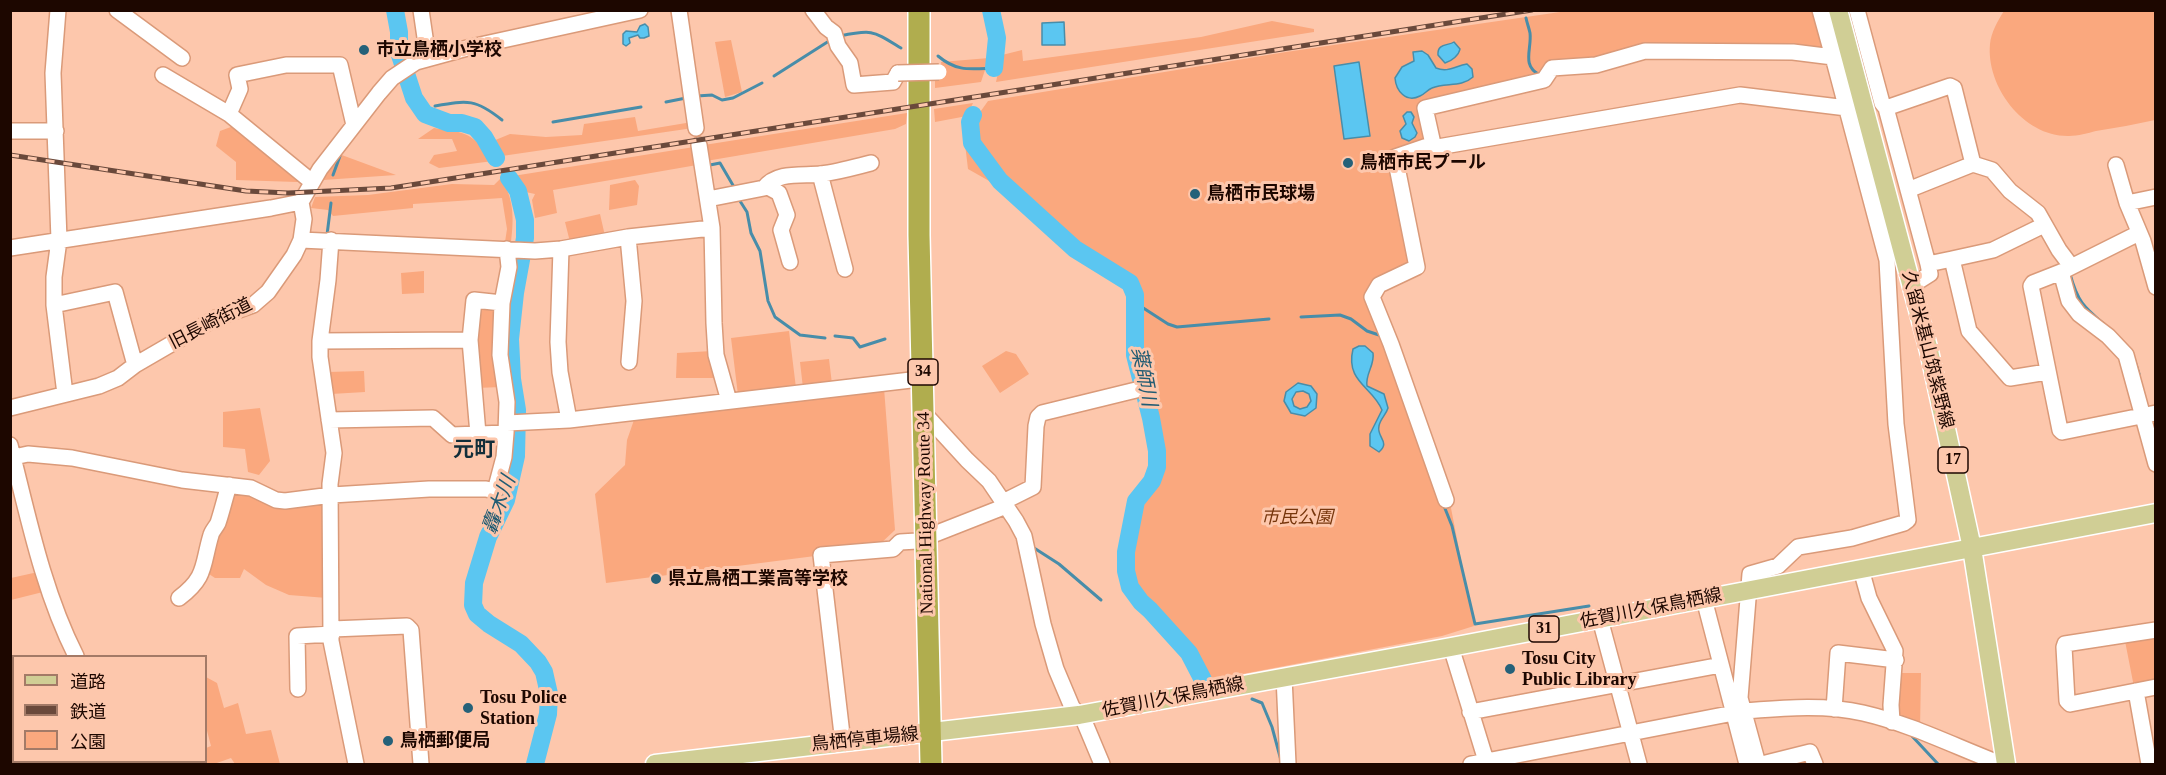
<!DOCTYPE html>
<meta charset="utf-8">
<style>
body{margin:0}
#map{position:relative;width:2166px;height:775px;overflow:hidden;background:#fdc7ac;font-family:"Times New Roman","Noto Sans JP",serif}
canvas{display:block}
.frame{position:absolute;inset:0;border:12px solid #1d0700;pointer-events:none}
.legend{position:absolute;left:12px;top:655px;width:195px;height:108px;box-sizing:border-box;background:#fdc7ac;border:2px solid #a37a67;margin:0;padding:8px 10px;list-style:none;font-size:18px;color:#1d0700}
.legend li{display:flex;align-items:center;gap:12px;height:30px}
.legend b{width:30px;border:2px solid #a37a67}
</style>
<div id="map">
<canvas width="2166" height="775"></canvas>
<div class="frame"></div>
<ul class="legend">
<li><b style="height:8px;background:#d0ce95"></b>道路</li>
<li><b style="height:8px;background:#6a493b"></b>鉄道</li>
<li><b style="height:16px;background:#faa87e"></b>公園</li>
</ul>
</div>
<script>
const c = document.querySelector('canvas').getContext('2d');
c.lineJoin = 'round';
function fill(path, color) { c.fillStyle = color; c.fill(path, 'evenodd'); }
function strokePath(path, color, width, dash) { c.strokeStyle = color; c.lineWidth = width; c.lineCap = dash ? 'butt' : 'round'; c.setLineDash(dash || []); c.stroke(path); }
function write(font, color, halo, rows, align = 'center') {
  c.font = font + ' "Times New Roman","Noto Sans JP",serif'; c.lineWidth = 6; c.setLineDash([]); c.textBaseline = 'middle'; c.strokeStyle = halo; c.fillStyle = color; for (const [text, x, y, turn = 0] of rows) {
    c.save(); c.translate(x, y); c.rotate((+turn || 0) * Math.PI / 180); c.textAlign = isNaN(turn) ? turn : align; if (halo) c.strokeText(text, 0, 0); c.fillText(text, 0, 0); c.restore();
  }
}
fill(new Path2D(`
 M 1567,11 L 1816,11 L 1828,53 L 1644,48 L 1540,79 L 1422,106 L 1430,140 L 1392,155 L 1410,266 L 1375,282 L 1365,300 L 1388,345 L 1450,503 L 1474,626 L 1442,636 L 1206,681 L 1189,648 L 1140,592 L 1131,579 L 1127,569 L 1127,554 L 1139,508 L 1160,479 L 1162,464 L 1153,416 L 1140,365 L 1137,338 L 1137,291 L 1131,280 L 1075,243 L 1011,185 L 977,142 L 974,130 L 978,115 L 988,101 L 1286,52 Z
 M 2004,11 L 2155,11 L 2155,120 C 2136,124 2116,128 2096,131 C 2088,133 2078,136 2069,136 C 2024,137 1986,87 1990,44 C 1991,33 1998,20 2004,11 Z
 M 1272,21 L 1314,29 L 1314,32 L 996,82 L 1002,55 L 1022,50 L 1023,61 L 1201,37 Z
 M 731,40 L 742,92 L 725,97 L 715,42 Z
 M 989,58 L 981,82 L 935,88 L 935,78 L 943,77 L 941,62 Z
 M 973,103 L 967,116 L 935,122 L 934,109 Z
 M 907,113 L 906,124 L 895,129 L 706,161 L 704,145 Z
 M 635,117 L 638,131 L 692,122 L 693,128 L 502,156 L 493,141 L 510,134 L 546,137 L 582,135 L 584,124 Z
 M 239,124 L 304,177 L 297,182 L 236,180 L 236,162 L 216,146 L 220,131 Z
 M 434,128 C 468,133 471,132 493,161 L 439,168 L 429,163 L 434,155 L 457,151 L 452,139 L 418,139 Z
 M 965,144 L 998,186 L 968,169 Z
 M 694,147 L 697,165 L 553,190 L 557,213 L 535,218 L 532,200 L 535,194 L 521,191 L 513,176 Z
 M 339,154 L 396,175 L 323,180 Z
 M 501,178 C 514,199 514,218 511,242 L 505,242 L 507,229 L 502,198 L 413,204 L 413,208 L 333,216 L 328,210 L 311,208 L 315,197 L 368,195 L 452,184 L 494,185 Z
 M 635,180 L 639,186 L 637,205 L 609,210 L 610,185 Z
 M 600,214 L 605,236 L 570,242 L 565,222 Z
 M 424,271 L 424,293 L 402,294 L 401,273 Z
 M 477,305 L 498,307 L 501,387 L 476,388 Z
 M 789,331 L 796,388 L 738,395 L 731,338 Z
 M 712,351 L 719,378 L 676,378 L 677,353 Z
 M 1006,351 L 1016,354 L 1029,374 L 1000,393 L 982,366 Z
 M 829,359 L 832,384 L 803,388 L 800,362 Z
 M 364,371 L 365,392 L 331,394 L 328,372 Z
 M 884,388 L 895,530 L 879,545 L 814,549 L 815,556 L 606,583 L 595,494 L 625,465 L 627,440 L 634,420 Z
 M 260,408 L 270,461 L 259,475 L 248,472 L 245,449 L 223,447 L 223,412 Z
 M 232,492 L 326,499 L 327,598 L 289,595 L 266,585 L 244,569 L 240,578 L 215,578 L 206,572 Z
 M 38,572 L 43,592 L 11,600 L 11,578 Z
 M 2155,635 L 2155,682 L 2134,687 L 2125,641 Z
 M 1897,673 L 1921,673 L 1920,729 L 1898,720 Z
 M 206,677 L 217,683 L 224,708 L 238,703 L 246,734 L 271,730 L 280,764 L 235,764 L 231,758 L 214,764 L 198,764 L 197,762 L 206,762 L 206,748 L 211,746 L 206,727 Z`), '#faa87e');
const water = new Path2D(`
 M 1064,22 L 1065,45 L 1042,45 L 1042,23 Z
 M 645,24 L 648,27 L 649,36 L 644,38 L 640,38 L 638,35 L 629,38 L 630,43 L 626,46 L 623,44 L 623,34 L 626,31 L 637,32 L 640,26 Z
 M 1454,42 L 1460,49 C 1459,55 1452,61 1445,63 L 1438,55 C 1437,43 1448,46 1454,42 Z
 M 1422,51 L 1428,55 L 1436,68 C 1448,73 1455,66 1467,64 L 1472,69 L 1473,77 C 1461,88 1445,82 1432,88 C 1427,90 1425,94 1420,96 C 1406,103 1396,91 1395,78 L 1402,67 L 1414,61 L 1413,52 Z
 M 1359,62 L 1370,136 L 1344,139 L 1334,66 Z
 M 1407,112 L 1411,112 L 1414,117 L 1412,123 L 1417,133 L 1415,137 L 1409,141 L 1402,138 L 1400,131 L 1406,124 L 1403,116 Z
 M 1359,346 L 1365,346 L 1373,353 C 1375,365 1365,374 1367,386 L 1384,394 L 1388,408 C 1386,415 1380,419 1379,426 C 1376,437 1391,442 1379,452 L 1370,446 L 1370,434 L 1382,410 C 1373,387 1345,382 1353,349 Z
 M 1298,383 L 1311,386 L 1317,394 L 1316,408 L 1305,416 L 1291,413 L 1284,401 L 1286,392 ZM 1303,391 L 1309,394 L 1311,401 L 1307,407 L 1300,409 L 1294,406 L 1292,399 L 1296,392 Z`);
fill(water, '#5bc6f1');
strokePath(water, '#488da9', 1.5);
strokePath(new Path2D(`
 M 1526,18 C 1527,23 1529,28 1530,33 C 1532,49 1521,66 1540,75
 M 840,36 C 873,29 873,31 901,48
 M 938,56 C 957,72 970,69 994,68
 M 774,76 L 829,41
 M 697,96 L 712,95 L 722,100 L 733,98 L 762,83
 M 666,102 L 686,98
 M 435,106 C 468,100 476,99 502,120
 M 553,122 L 641,107
 M 710,165 L 720,163 L 734,187
 M 333,175 L 340,156
 M 740,201 L 747,212 L 751,233 L 760,251 L 768,301 L 775,317 L 800,335 L 825,338
 M 327,235 L 331,203
 M 2070,274 C 2078,303 2084,307 2106,326
 M 1134,302 L 1168,324 L 1177,327 L 1269,319
 M 1301,317 L 1340,315 L 1351,319 L 1367,331 L 1382,336
 M 835,336 L 853,338 L 860,347 L 885,339
 M 2132,352 L 2139,374
 M 1444,506 L 1452,526 L 1475,624 L 1589,606
 M 1031,546 L 1059,564 L 1101,600
 M 1252,699 L 1262,703 L 1272,727 L 1282,764
 M 1911,735 L 1938,764`), '#488da9', 3);
strokePath(new Path2D(`
 M 395,10 L 399,32 L 399,52 L 414,98 L 425,114 L 449,123 L 462,123 L 475,127 L 484,137 L 496,158
 M 991,10 L 997,38 L 994,68
 M 973,115 L 970,122 L 972,143 L 1000,181 L 1075,249 L 1130,283 L 1135,295 L 1135,355 L 1151,418 L 1157,451 L 1157,467 L 1152,481 L 1136,501 L 1126,552 L 1126,571 L 1130,587 L 1141,602 L 1150,610 L 1189,653 L 1203,680
 M 509,178 L 518,191 L 525,220 L 525,238 L 515,293 L 510,339 L 512,379 L 517,410 L 516,456 L 506,500 L 488,537 L 474,583 L 473,605 L 477,614 L 489,624 L 521,644 L 538,662 L 544,672 L 549,694 L 548,714 L 535,764`), '#5bc6f1', 18);
const minor = new Path2D(`
 M 58,10 L 53,73 L 59,240 L 54,277 L 54,305 L 65,394
 M 117,10 L 182,58
 M 421,10 L 428,58
 M 679,10 L 696,128
 M 813,10 L 826,27 L 834,33 L 838,46 L 850,63 L 854,85 L 893,82 L 898,73
 M 1820,10 L 1833,57
 M 1857,10 L 1882,103 L 1886,108 L 1928,264 L 1930,274 L 1911,286
 M 163,75 L 229,114 L 312,182
 M 1886,108 L 1950,86 L 1954,88 L 1973,164 L 1908,190
 M 229,114 L 240,89 L 237,75 L 286,65 L 340,65 L 354,125
 M 10,131 L 56,131
 M 1433,144 L 1425,108 L 1544,80 L 1552,68 L 1596,65 L 1645,51 L 1793,52 L 1833,57 L 1887,260 L 1896,424 L 1908,520 L 1904,523 L 1852,538 L 1798,547 L 1778,566 L 1750,574 L 1740,698 L 1758,764
 M 699,145 L 712,228 L 714,323 L 716,355 L 729,401
 M 1973,164 L 1992,170 L 2010,191 L 2038,213 L 2059,250 L 2071,266
 M 2116,165 L 2127,203
 M 820,174 L 845,269
 M 766,186 L 779,193 L 787,215 L 781,230 L 790,262
 M 2156,197 L 2127,203 L 2143,241 L 2156,287
 M 708,199 L 764,188 C 777,171 802,176 821,174 C 838,172 855,167 871,163
 M 2139,233 L 2061,272 L 2033,283 L 2031,286 L 2060,430 L 2062,432 L 2156,413
 M 628,237 L 634,301 L 629,362
 M 301,240 L 535,251 L 561,249 L 628,237 L 712,228
 M 331,240 L 328,280 L 320,341 L 320,357 L 334,453 L 330,484 L 331,641 L 356,764
 M 10,248 L 271,208 L 301,202
 M 561,249 L 558,342 L 560,372 L 569,420
 M 1952,259 L 1993,250 L 2044,225
 M 1928,264 L 1952,259 L 1969,331 L 2010,378 L 2047,372
 M 2061,272 L 2069,301 L 2079,314 L 2108,336 L 2126,355 L 2156,464
 M 54,305 L 115,292 L 135,365
 M 320,341 L 470,340
 M 10,408 L 99,386 L 118,378 L 135,365 L 216,318 L 253,305 L 268,292 L 294,255 L 301,240 L 304,219 L 301,202 L 320,169 L 379,93 L 392,78 L 416,62 L 471,47 L 640,10
 M 923,412 L 967,460 L 989,481 L 1016,521 L 1024,536 L 1043,624 L 1056,669 L 1072,707 L 1084,721 L 1102,764
 M 329,420 L 433,418 L 452,435 L 506,433 L 507,402 L 500,355 L 502,303 L 509,267 L 507,249
 M 507,423 L 569,420 L 911,380
 M 478,434 L 470,340 L 474,300 L 502,303
 M 10,445 C 28,516 43,591 76,656
 M 14,457 L 28,454 L 72,458 L 182,480 L 251,488 L 276,500 L 285,501 L 332,495 L 429,489 L 486,489 L 495,491 L 504,457 L 506,433
 M 1446,500 L 1391,344 L 1372,297 L 1379,285 L 1417,267 L 1395,157 L 1433,144 L 1438,147 L 1740,95 L 1847,108
 M 1003,502 L 1033,487 L 1036,426 L 1038,417 L 1042,413 L 1136,390
 M 1861,569 L 1869,598 L 1895,651 L 1891,705 L 1892,722
 M 179,598 C 207,577 202,565 211,535 C 212,531 216,527 218,523 C 222,511 225,498 229,485
 M 1704,599 L 1747,764
 M 1600,619 L 1639,764
 M 332,629 L 407,626 L 411,630 L 421,764
 M 2156,630 L 2065,644 L 2064,647 L 2067,701 L 2070,704 L 2156,687
 M 1451,647 L 1487,764
 M 1284,677 L 1288,764
 M 10,680 L 14,679
 M 298,689 L 297,636 L 332,634
 M 2136,691 L 2149,764
 M 1834,709 L 1838,653 L 1896,660
 M 1470,712 L 1721,665
 M 843,743 L 821,555 L 893,549 L 900,542 L 917,541 L 1006,506
 M 120,762 L 121,764
 M 1471,764 L 1744,711 C 1783,708 1824,704 1863,713 C 1911,724 1956,747 2001,764
 M 1762,764 L 1810,752 L 1815,764`);
const major = new Path2D(`
 M 1838,10 L 1929,351 L 1972,548 L 2006,764
 M 655,764 L 1079,715 L 1451,647 L 2156,513`);
const highway = new Path2D(`
 M 919,10 L 919,235 L 931,764`);
strokePath(minor, '#da9a79', 18);
strokePath(major, '#fff', 21);
strokePath(highway, '#fff', 24);
strokePath(minor, '#fff', 15);
strokePath(major, '#d0ce95', 18);
strokePath(highway, '#b0ad4e', 21);
const rail = new Path2D(`
 M 10,155 L 246,191 L 288,193 L 391,188 L 1532,10`);
strokePath(rail, '#6a493b', 5);
strokePath(rail, '#fdc7ac', 3, [9]);
const minorBridge = new Path2D(`
 M 898,73 L 939,72`);
strokePath(minorBridge, '#da9a79', 18, []);
strokePath(minorBridge, '#fff', 15);
for (const [x, y, r, color] of [
 [364,50,6,"#256179"],
 [1348,163,6,"#256179"],
 [1195,194,6,"#256179"],
 [656,579,6,"#256179"],
 [1510,669,6,"#256179"],
 [468,708,6,"#256179"],
 [388,741,6,"#256179"]
]) { const dot = new Path2D(); dot.arc(x, y, r, 0, 2 * Math.PI); c.fillStyle = color; c.fill(dot); strokePath(dot, '#fdc7ac', 2); }
for (const [x, y, w] of [
 [923,372,30],
 [1953,460,30],
 [1544,629,30]
]) { const box = new Path2D(); box.roundRect(x - w / 2, y - 13, w, 26, 4.5); c.fillStyle = '#fdc7ac'; c.fill(box); strokePath(box, '#1d0700', 1.5); }
write('bold 16px', '#1d0700', null, [
 ["34",923,372],
 ["17",1953,460],
 ["31",1544,629]
]);
write('bold 18px', '#1d0700', '#fdc7ac', [
 ["市立鳥栖小学校",376,50],
 ["鳥栖市民プール",1360,163],
 ["鳥栖市民球場",1207,194],
 ["県立鳥栖工業高等学校",668,579],
 ["Tosu City",1522,659],
 ["Public Library",1522,680],
 ["Tosu Police",480,698],
 ["Station",480,719],
 ["鳥栖郵便局",400,741]
], 'left');
write('18px', '#1d0700', '#fdc7ac', [
 ["旧長崎街道",211,324,-27],
 ["久留米基山筑紫野線",1927,350,76],
 ["National Highway Route 34",926,513,-91],
 ["佐賀川久保鳥栖線",1651,609,-11],
 ["佐賀川久保鳥栖線",1173,698,-11],
 ["鳥栖停車場線",865,740,-6]
]);
write('italic 18px', '#77360c', '#fdc7ac', [
 ["市民公園",1297,518]
]);
write('italic 20px', '#225c73', '#fdc7ac', [
 ["薬師川",1143,377,79],
 ["轟木川",500,505,-70]
]);
write('bold 21px', '#122e3a', '#fdc7ac', [
 ["元町",474,451]
]);
</script>
